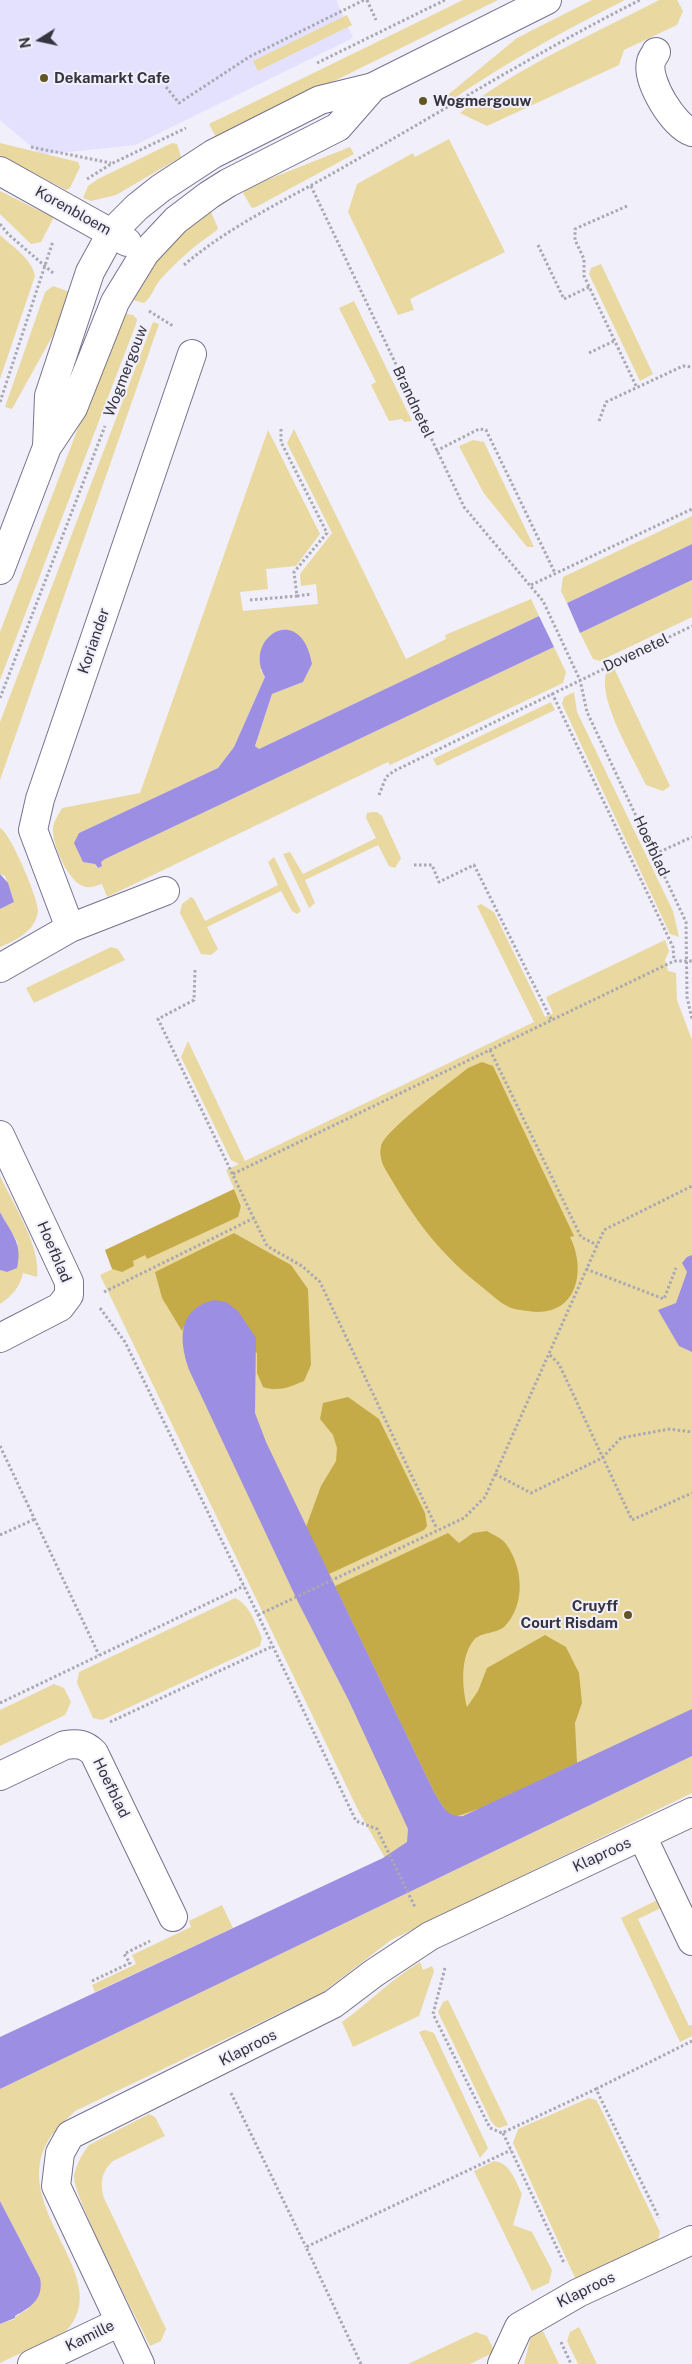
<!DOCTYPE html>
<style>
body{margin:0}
#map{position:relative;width:692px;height:2364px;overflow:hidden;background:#f0effa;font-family:"Public Sans",sans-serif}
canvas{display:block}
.north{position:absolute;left:15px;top:15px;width:50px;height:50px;-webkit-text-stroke:4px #f0effa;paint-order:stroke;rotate:260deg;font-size:14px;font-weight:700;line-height:20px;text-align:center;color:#35343f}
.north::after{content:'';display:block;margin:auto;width:18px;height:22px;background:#35343f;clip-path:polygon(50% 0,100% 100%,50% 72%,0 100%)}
</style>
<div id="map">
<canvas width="692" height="2364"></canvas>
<div class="north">N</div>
</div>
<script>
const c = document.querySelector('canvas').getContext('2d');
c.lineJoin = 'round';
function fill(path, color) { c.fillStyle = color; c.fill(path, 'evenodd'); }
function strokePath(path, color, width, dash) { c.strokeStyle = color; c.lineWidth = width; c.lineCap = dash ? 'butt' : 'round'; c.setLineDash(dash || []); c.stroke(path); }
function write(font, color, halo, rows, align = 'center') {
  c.font = font + ' "Public Sans",sans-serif'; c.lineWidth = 4; c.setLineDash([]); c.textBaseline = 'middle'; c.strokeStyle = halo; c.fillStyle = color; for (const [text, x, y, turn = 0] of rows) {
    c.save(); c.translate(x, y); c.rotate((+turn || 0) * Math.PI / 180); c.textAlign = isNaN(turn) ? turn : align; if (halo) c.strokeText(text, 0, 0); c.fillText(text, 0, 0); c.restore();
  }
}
fill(new Path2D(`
 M 0,0 L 336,0 L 353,38 L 135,145 L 41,155 L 0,120 Z`), '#e4e1ff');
fill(new Path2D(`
 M 463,0 L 498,0 L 217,139 L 209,124 Z
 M 592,0 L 625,0 C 563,31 503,64 446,104 L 444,98 L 517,38 Z
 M 659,0 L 677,0 L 683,11 L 677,25 L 624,50 L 619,65 L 487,126 L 460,113 C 515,68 596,33 659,0 Z
 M 347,15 L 352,25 L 258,71 L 253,61 Z
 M 449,139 L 505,252 L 410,299 L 414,310 L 398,315 L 348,212 L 357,184 L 413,153 L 415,157 Z
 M 0,143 L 78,162 L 80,167 L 70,188 L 66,190 L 0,155 Z
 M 172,143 L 177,144 L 181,157 L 116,195 L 91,201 L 83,198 L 88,186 L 98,179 Z
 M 350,147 L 354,154 L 256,207 L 252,208 L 243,193 L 249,187 Z
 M 0,191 L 52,217 L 53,219 L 41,242 L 31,244 L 0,214 Z
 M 210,210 L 218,228 L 216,231 C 194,246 177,261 160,280 C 154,287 152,297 144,303 L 133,300 L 131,297 L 171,241 Z
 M 0,235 C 12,246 32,259 35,276 L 0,379 Z
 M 601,264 L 653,374 L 640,381 L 589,274 L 591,268 Z
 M 53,286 L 70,292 L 58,326 L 12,409 L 5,407 L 45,292 Z
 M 354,301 L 412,421 L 404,422 L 402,419 L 389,421 L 371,385 L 376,382 L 339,308 Z
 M 122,313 L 133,315 L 137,319 L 136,324 L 0,680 L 0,632 Z
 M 153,322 L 159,324 L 0,780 L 0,722 Z
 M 294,429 L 406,659 L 446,639 L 445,635 L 531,599 L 539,616 L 259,749 L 255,746 L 272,694 L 303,682 L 312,664 L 260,669 L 265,677 L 234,747 L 218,768 L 79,833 L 97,868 L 100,862 L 105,859 L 554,647 L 566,672 L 563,683 L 390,765 L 388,762 L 107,897 L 102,884 C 95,886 89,889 83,886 C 68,881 52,844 53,829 C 53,822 59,814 62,808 L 140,793 L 268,430 L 320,534 L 296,566 L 266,569 L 268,589 L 240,592 L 243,611 L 318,604 L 316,584 L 301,586 L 300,574 L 332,533 L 287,443 Z
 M 473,440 L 484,442 L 534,547 L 527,547 L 483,492 L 459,446 Z
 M 692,516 L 692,544 L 567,603 L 561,591 L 563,577 Z
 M 692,580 L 692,617 L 600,661 L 593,659 L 580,633 Z
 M 614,668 L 670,786 L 663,791 L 646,785 C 633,757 598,701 606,673 Z
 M 574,692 L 577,712 L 673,911 L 679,937 L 670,934 L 562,704 L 564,697 Z
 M 551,702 L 555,710 L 437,766 L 433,759 Z
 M 372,812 L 377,812 L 382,816 L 401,858 L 395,868 L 389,866 L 378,845 L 305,880 L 315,903 L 309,908 L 283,854 L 290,852 L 303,874 L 376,838 L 366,818 L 367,813 Z
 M 0,828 C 10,832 39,900 38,911 C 35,932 16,940 0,947 L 0,909 L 14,902 L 5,876 L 0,874 Z
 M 274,857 L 301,911 L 297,914 L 292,911 L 281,891 L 207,927 L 218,949 L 211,955 L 201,954 L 180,913 L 182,904 L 191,897 L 194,899 L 205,921 L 278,885 L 268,862 Z
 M 481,904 L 494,912 L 545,1017 L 553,1013 L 546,997 L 665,940 L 669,951 L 665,960 L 668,971 L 676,973 L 677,1000 L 692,1040 L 692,1710 L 385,1858 L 358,1810 L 100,1275 L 242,1207 L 226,1170 L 239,1164 L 231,1160 L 181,1057 L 188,1041 L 245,1161 L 534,1022 L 477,906 Z
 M 111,947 L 118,949 L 125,960 L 34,1003 L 26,988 Z
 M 0,1176 C 13,1204 41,1246 37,1277 L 23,1273 C 20,1287 12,1296 0,1304 L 0,1270 L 7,1272 L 18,1243 L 0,1212 Z
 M 235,1598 C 250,1605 255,1623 262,1638 L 260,1646 L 102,1720 L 93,1718 L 77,1683 L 79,1672 Z
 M 54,1684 L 64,1688 L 71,1702 L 65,1715 L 0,1746 L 0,1710 Z
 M 692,1756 L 692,1793 L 391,1940 L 322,1993 L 75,2111 C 66,2120 56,2129 49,2139 C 6,2209 119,2278 65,2332 L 0,2363 L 0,2324 L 15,2319 L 15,2317 L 28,2309 L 40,2278 L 0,2201 L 0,2089 Z
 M 659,1899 L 661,1908 L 638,1919 L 689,2026 L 692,2025 L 692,2036 L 680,2042 L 621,1918 Z
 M 222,1905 L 233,1928 L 95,1992 L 92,1985 L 136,1964 L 132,1955 L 191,1927 L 189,1921 Z
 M 420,1962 L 423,1970 L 432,1966 L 434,1971 L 419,2016 L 353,2047 L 342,2022 C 369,2003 391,1979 420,1962 Z
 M 448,2000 L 508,2125 L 499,2128 L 495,2126 L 491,2121 L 438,2012 L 443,2002 Z
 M 425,2030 L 434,2033 L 488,2148 L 480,2158 L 419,2032 Z
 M 589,2098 L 596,2100 L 599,2105 L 660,2232 L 657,2244 L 577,2282 L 513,2143 L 518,2129 Z
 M 149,2114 L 155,2117 L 165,2136 L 113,2161 C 101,2172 100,2183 104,2198 L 166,2329 L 161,2341 L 150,2346 C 138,2320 72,2195 74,2176 C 76,2165 82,2154 89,2145 Z
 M 494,2161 C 510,2162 516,2182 522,2194 L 513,2225 L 532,2232 L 552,2270 L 549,2283 L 532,2291 L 474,2171 Z
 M 579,2327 L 597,2364 L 578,2364 L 567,2341 L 570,2332 Z
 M 543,2331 L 559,2364 L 524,2364 L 531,2336 Z
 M 476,2332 L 487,2336 L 495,2352 L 470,2364 L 408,2364 Z`), '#e9d9a0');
fill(new Path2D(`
 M 482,1062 L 493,1066 L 574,1236 L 570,1237 C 588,1273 575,1319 528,1311 C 522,1310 515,1310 509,1307 C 500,1303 491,1294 482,1287 C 444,1257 419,1226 394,1184 C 387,1171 378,1162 381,1146 C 385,1130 452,1081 468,1068 Z
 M 234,1189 L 241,1206 L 238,1217 L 147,1259 L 145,1255 L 133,1261 L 134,1266 L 122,1272 L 112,1269 L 105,1250 Z
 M 234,1233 L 291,1265 L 308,1289 L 311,1365 L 304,1381 C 290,1387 278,1392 263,1387 L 257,1373 L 257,1353 L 189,1316 L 182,1331 L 162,1298 L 155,1272 Z
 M 348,1397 L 379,1419 L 425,1513 L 427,1526 L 424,1530 L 329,1574 L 306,1527 L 321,1486 L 336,1461 L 337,1448 L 333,1435 L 320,1419 L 323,1403 Z
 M 487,1531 C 493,1535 502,1538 506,1544 C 523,1567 526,1604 505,1626 C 497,1634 480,1632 474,1640 C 460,1657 462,1686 467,1707 L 478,1691 L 487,1668 L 545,1635 L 566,1647 L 579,1673 L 582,1703 L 575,1723 L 577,1763 L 484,1807 L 455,1817 L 447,1813 L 434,1792 L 335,1586 L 448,1533 L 459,1543 L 473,1533 Z`), '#c5ab47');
fill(new Path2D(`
 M 692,544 L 692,580 L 580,633 L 567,603 Z
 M 539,616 L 554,647 L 105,859 L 101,862 L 102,866 L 98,868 L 95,864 L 83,862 L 74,843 L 79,833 L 218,768 L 234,747 L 265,677 C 242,638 301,600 312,664 L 303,682 L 272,694 L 255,746 L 259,749 Z
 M 0,874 L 8,883 L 14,902 L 0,909 Z
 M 0,1212 C 11,1233 23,1243 17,1268 L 7,1272 L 0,1270 Z
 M 692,1255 L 692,1352 L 679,1346 L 658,1310 L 676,1303 L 687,1272 L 682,1263 L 687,1257 Z
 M 214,1300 L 226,1302 L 238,1311 L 256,1338 L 255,1413 L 266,1442 L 434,1792 C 442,1804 446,1818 463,1816 L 692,1709 L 692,1756 L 0,2089 L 0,2037 L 383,1858 L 407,1842 L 408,1829 L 349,1701 L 299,1604 L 190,1372 C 179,1343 176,1309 214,1300 Z
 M 0,2201 L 40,2278 C 44,2299 31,2307 15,2316 L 15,2318 L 0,2324 Z`), '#9c8ee2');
const minor = new Path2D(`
 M 656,52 C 655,55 651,59 651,62 C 646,81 674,127 692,132
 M 0,171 L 127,242
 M 47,447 L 49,396 L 90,272 L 112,232 L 137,207 L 161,188 L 213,154 L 320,100 L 373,87 L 547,0
 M 0,570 L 47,447 L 73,408 L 115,302 L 145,253 L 176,220 L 209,195 L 228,183 L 338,127 L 373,87
 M 70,928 L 33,830 L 40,799 L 192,354
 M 0,968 L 70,928 L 165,891
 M 0,1135 L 69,1282 L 69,1295 L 60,1307 L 0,1338
 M 0,1776 L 65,1745 C 78,1743 85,1744 94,1753 L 173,1917
 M 642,1836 L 692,1941
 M 32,2364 L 120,2322
 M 140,2364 L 56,2186 L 60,2153 L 70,2135 L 333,2004 L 374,1973 L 430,1936 L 692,1812
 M 502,2364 L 519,2327 L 578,2293 L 692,2240`);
strokePath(minor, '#76738c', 30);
strokePath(new Path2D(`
 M 367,0 L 376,20
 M 317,63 L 445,0
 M 166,87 L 179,103 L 249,57 L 364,0
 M 31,147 L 111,163
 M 87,179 L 111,164 L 186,128
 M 311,186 L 464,507 L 543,601 L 580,680 L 587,712 L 686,922 L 687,997 L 692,1019
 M 627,206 L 575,229 L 575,240 L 584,259 L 584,276 L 637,388
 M 0,224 L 8,234 L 53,273
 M 538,245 L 564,299 L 589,287
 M 184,265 C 233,223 293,197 349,164 C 446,109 541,50 640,0
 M 149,311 L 173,326
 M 589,353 L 614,341
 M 0,402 L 53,241
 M 599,421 L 606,402 L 683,366 L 692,367
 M 436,451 L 479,429 L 486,430 L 555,573
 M 531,585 L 692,509
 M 297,596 L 312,594
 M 250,600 L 297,596 L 294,572 L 327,533 L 281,442 L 281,428
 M 552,693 L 673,947 L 674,961
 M 0,698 L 105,426
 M 379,795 L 386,777 L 394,771 L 692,626
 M 655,854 L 692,837
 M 414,865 L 432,865 L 439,882 L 474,865 L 551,1019
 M 195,970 L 194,1000 L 158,1019 L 267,1246 L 302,1266 L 320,1282 L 437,1529
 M 490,1050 L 581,1237 L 597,1245
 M 233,1174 L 674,961 L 692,961
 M 586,1269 L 664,1299 L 676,1268
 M 104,1292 L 254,1218
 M 100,1308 L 125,1342 L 258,1615 L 356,1821 L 377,1829 L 415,1907
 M 550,1355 L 559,1364 L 632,1520 L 692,1493
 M 0,1446 L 99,1655
 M 495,1474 L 531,1493 L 602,1458 L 621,1438 L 669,1429 L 692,1432
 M 0,1535 L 35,1519
 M 258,1615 L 464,1518 L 485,1497 L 604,1230 L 692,1186
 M 0,1703 L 244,1586
 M 110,1722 L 273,1646
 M 445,1968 L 433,2014 L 490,2128 L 502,2133 L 596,2089 L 659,2218
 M 92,1981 L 130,1963 L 124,1954 L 150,1941
 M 596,2089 L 692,2041
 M 231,2093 L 306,2247
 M 503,2133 L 564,2263
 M 561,2342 L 571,2364
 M 361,2364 L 306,2247 L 511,2150`), '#a9a8b3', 3, [2.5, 2.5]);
strokePath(minor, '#fff', 28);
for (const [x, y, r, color] of [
 [44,78,5,"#635522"],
 [423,101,5,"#635522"],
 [628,1615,5,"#635522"]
]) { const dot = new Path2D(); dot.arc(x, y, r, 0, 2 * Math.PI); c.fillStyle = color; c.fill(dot); strokePath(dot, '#f0effa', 2); }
write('bold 15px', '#35343f', '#f0effa', [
 ["Dekamarkt Cafe",54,78],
 ["Wogmergouw",433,101],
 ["Cruyff",618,1606,"right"],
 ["Court Risdam",618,1623,"right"]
], 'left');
write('15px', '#35343f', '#f0effa', [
 ["Korenbloem",73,211,29],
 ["Wogmergouw",126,371,-69],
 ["Brandnetel",413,402,65],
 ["Koriander",94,641,-71],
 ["Dovenetel",636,653,-25],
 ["Hoefblad",651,846,65],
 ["Hoefblad",54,1252,67],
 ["Hoefblad",111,1788,64],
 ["Klaproos",602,1855,-25],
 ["Klaproos",248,2048,-27],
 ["Klaproos",586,2290,-26],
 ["Kamille",90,2336,-26]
]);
</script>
